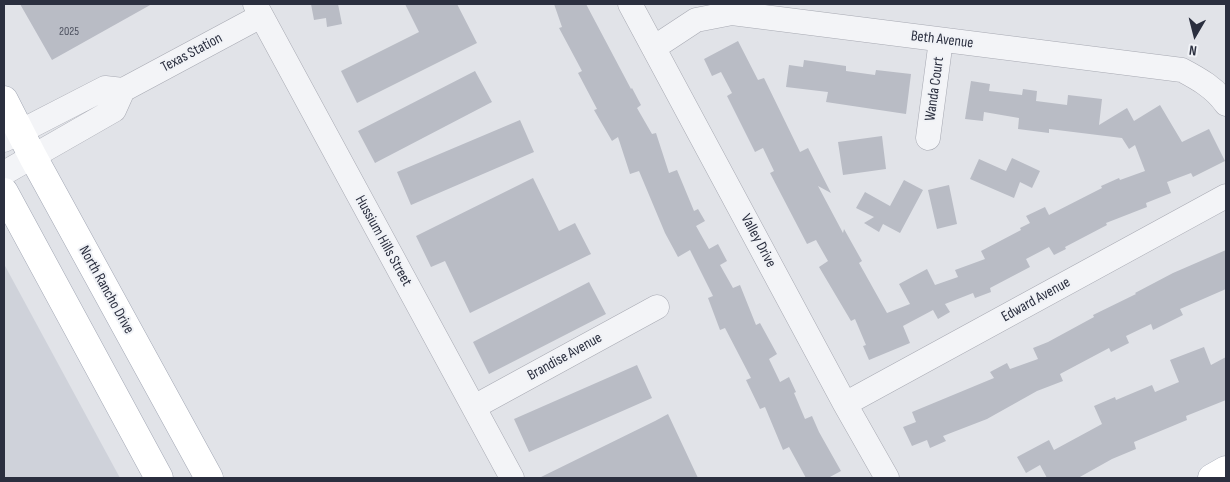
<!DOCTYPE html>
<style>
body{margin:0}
#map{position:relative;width:1230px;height:482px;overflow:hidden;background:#e1e3e8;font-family:"Sofia Sans Condensed",sans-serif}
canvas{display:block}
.frame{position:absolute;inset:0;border:5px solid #2b2f3f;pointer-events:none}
.north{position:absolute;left:1170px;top:10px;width:50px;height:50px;-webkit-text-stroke:4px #f0f2f6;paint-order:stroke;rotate:188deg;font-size:14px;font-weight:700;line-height:20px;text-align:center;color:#2b2f3f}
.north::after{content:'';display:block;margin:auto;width:18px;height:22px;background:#2b2f3f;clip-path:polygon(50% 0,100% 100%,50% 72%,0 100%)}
</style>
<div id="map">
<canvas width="1230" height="482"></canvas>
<div class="frame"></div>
<div class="north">N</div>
</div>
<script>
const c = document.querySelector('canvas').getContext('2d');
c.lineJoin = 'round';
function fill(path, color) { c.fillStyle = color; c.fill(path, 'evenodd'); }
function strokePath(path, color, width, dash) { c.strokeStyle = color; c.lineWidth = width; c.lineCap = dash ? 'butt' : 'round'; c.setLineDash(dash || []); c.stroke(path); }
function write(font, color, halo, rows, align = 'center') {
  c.font = font + ' "Sofia Sans Condensed",sans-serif'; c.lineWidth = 4; c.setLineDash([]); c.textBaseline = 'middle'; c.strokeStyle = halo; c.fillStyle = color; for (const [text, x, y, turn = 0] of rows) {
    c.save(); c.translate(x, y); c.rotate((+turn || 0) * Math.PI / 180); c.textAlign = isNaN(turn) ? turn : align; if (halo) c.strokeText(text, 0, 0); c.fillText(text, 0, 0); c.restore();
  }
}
fill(new Path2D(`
 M 4,264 L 120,478 L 4,478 Z`), '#cfd2da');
fill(new Path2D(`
 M 20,4 L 152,4 L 52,60 Z
 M 311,4 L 338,4 L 342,24 L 327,27 L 326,18 L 314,20 Z
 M 405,4 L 457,4 L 477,43 L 357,103 L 341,71 L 419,32 Z
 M 554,4 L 586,4 L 631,89 L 632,88 L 641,105 L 637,108 L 652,134 L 656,133 L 669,173 L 677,170 L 694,211 L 698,209 L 705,221 L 696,226 L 709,249 L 718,244 L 727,261 L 720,265 L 733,288 L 740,285 L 756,325 L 760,323 L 777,354 L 769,359 L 780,382 L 789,377 L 796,392 L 794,393 L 805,419 L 812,416 L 819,432 L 841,471 L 828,478 L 806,478 L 789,447 L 783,450 L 765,407 L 760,409 L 746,380 L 751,378 L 725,328 L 720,330 L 708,298 L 713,296 L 690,250 L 678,257 L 665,233 L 639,171 L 630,174 L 618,137 L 612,141 L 594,110 L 597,109 L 578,73 L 582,71 L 559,28 L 562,27 Z
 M 738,41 L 758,80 L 764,78 L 800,152 L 808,148 L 831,193 L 818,186 L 843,233 L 844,229 L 862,261 L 859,263 L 887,313 L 910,304 L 899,284 L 927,269 L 935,285 L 958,277 L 955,270 L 985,259 L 981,251 L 1021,230 L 1020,228 L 1030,223 L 1026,216 L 1045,207 L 1049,215 L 1102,188 L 1101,186 L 1119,178 L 1120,180 L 1145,171 L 1135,145 L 1129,149 L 1122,138 L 1049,129 L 1049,133 L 1018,129 L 1019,118 L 984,112 L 983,121 L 965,119 L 971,81 L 990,84 L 989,91 L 1022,95 L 1023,89 L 1037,91 L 1036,101 L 1067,105 L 1068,95 L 1102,99 L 1099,125 L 1127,108 L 1134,121 L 1160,105 L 1182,142 L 1209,129 L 1225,161 L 1193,177 L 1191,173 L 1167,182 L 1171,193 L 1146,203 L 1147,207 L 1106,223 L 1107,225 L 1065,247 L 1066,249 L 1054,255 L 1049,247 L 1026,259 L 1030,267 L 990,288 L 991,292 L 975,298 L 973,293 L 945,304 L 950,312 L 938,319 L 933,310 L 903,326 L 910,343 L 869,360 L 863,346 L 866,345 L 855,319 L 851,321 L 819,267 L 828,261 L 816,240 L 807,244 L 770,173 L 774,171 L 763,148 L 755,152 L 727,96 L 732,93 L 721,72 L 712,76 L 704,59 Z
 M 804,60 L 846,66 L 846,71 L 875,75 L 876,70 L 911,74 L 906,114 L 826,102 L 828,92 L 786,87 L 789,65 L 803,67 Z
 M 475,71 L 492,102 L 375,163 L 358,131 Z
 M 520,120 L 534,152 L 411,205 L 397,172 Z
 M 882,136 L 886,169 L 843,175 L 838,142 Z
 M 1012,158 L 1040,171 L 1032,188 L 1020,182 L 1014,198 L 970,179 L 979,159 L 1006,171 Z
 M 533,178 L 559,231 L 575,223 L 591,254 L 470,313 L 445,261 L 431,267 L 416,236 Z
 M 904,180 L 923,190 L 900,233 L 883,224 L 879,232 L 864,223 L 874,217 L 856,208 L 865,192 L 890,206 Z
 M 949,185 L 957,224 L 937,229 L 928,190 Z
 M 1226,250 L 1226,289 L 1180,309 L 1183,315 L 1153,330 L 1151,324 L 1126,336 L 1129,343 L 1111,352 L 1109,348 L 1060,374 L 1063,381 L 1037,391 L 987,419 L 943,436 L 946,441 L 930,448 L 927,440 L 912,446 L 903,427 L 916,422 L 912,412 L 994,378 L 990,372 L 1007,363 L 1010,369 L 1038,359 L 1033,348 L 1048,342 L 1094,317 L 1093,315 L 1136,294 L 1135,293 L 1173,273 Z
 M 589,282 L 606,314 L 489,374 L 473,342 Z
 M 1204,347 L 1211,365 L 1226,357 L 1226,400 L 1186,416 L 1187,420 L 1134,442 L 1136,449 L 1112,459 L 1078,478 L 1047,478 L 1040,465 L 1026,473 L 1017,457 L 1049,440 L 1054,450 L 1102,424 L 1094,406 L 1115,397 L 1116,400 L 1152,385 L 1155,392 L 1179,382 L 1170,360 Z
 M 637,365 L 652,398 L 529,452 L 514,419 Z
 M 668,414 L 698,478 L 539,478 L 655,421 Z`), '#b9bcc5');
const minor = new Path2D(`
 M 255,4 L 512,478
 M 630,4 L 845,404 L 887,478
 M 655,47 L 696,20 L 732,13 L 1182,70 C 1199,79 1215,88 1226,104
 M 928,138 L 941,40
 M 4,140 L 105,88 L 123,90 L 261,16
 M 4,173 L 114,110 L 123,90
 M 845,404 L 1226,196
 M 474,407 L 657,307`);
const major = new Path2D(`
 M 4,100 L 33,157 L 209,478
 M 4,192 L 159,478
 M 1212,478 L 1226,470`);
strokePath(minor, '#a7a9b2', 25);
strokePath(major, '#a1a6b3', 29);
strokePath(minor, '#f3f4f7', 24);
strokePath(major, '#fff', 28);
write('12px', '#4e5260', null, [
 ["2025",69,32]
]);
write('15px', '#2b2f3f', '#f0f2f6', [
 ["Beth Avenue",942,40,7],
 ["Texas Station",192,53,-28],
 ["Wanda Court",935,89,-82],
 ["Hussium Hills Street",383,241,61],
 ["Valley Drive",758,241,62],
 ["North Rancho Drive",106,290,61],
 ["Edward Avenue",1036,300,-29],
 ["Brandise Avenue",565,357,-29]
]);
</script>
